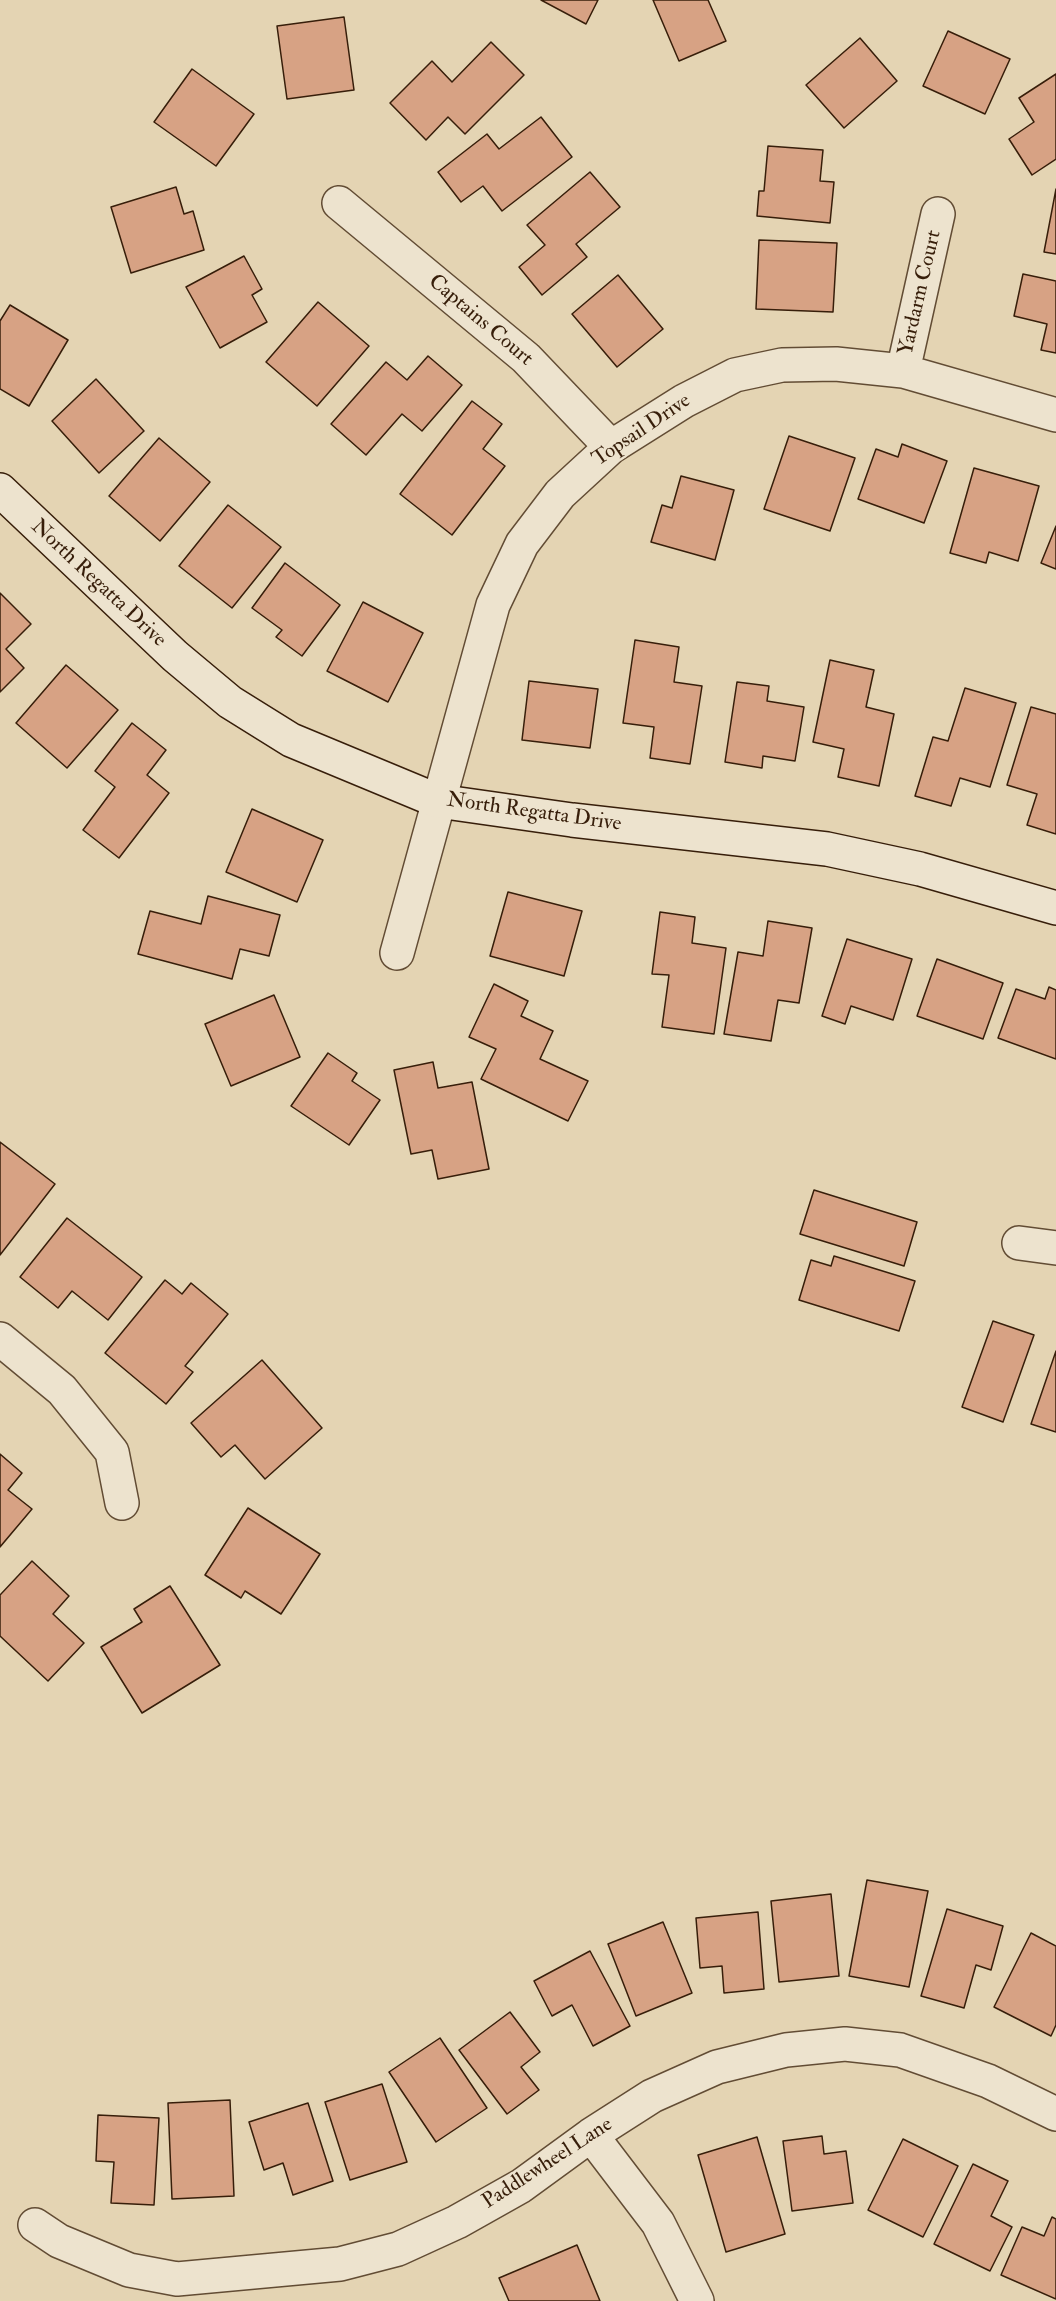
<!DOCTYPE html>
<style>
body{margin:0}
canvas{display:block;background:#e4d4b3}
</style>
<canvas width="1056" height="2301"></canvas>
<script>
const c = document.querySelector('canvas').getContext('2d');
c.lineJoin = 'round';
function fill(path, color) { c.fillStyle = color; c.fill(path, 'evenodd'); }
function strokePath(path, color, width, dash) { c.strokeStyle = color; c.lineWidth = width; c.lineCap = dash ? 'butt' : 'round'; c.setLineDash(dash || []); c.stroke(path); }
function write(font, color, halo, rows, align = 'center') {
  c.font = font + ' "IM FELL Double Pica",serif'; c.lineWidth = 4.5; c.setLineDash([]); c.textBaseline = 'middle'; c.strokeStyle = halo; c.fillStyle = color; for (const [text, x, y, turn = 0] of rows) {
    c.save(); c.translate(x, y); c.rotate((+turn || 0) * Math.PI / 180); c.textAlign = isNaN(turn) ? turn : align; if (halo) c.strokeText(text, 0, 0); c.fillText(text, 0, 0); c.restore();
  }
}
const building = new Path2D(`
 M 541,0 L 598,0 L 586,24 Z
 M 653,0 L 708,0 L 726,41 L 679,61 Z
 M 344,17 L 354,90 L 287,99 L 277,26 Z
 M 948,31 L 1010,59 L 985,114 L 923,86 Z
 M 860,38 L 897,81 L 844,128 L 806,85 Z
 M 491,42 L 524,75 L 465,134 L 448,117 L 426,140 L 390,103 L 432,61 L 452,82 Z
 M 192,69 L 254,114 L 216,166 L 154,122 Z
 M 1056,74 L 1056,159 L 1032,175 L 1009,139 L 1034,122 L 1019,98 Z
 M 541,117 L 572,157 L 502,211 L 483,186 L 461,202 L 438,172 L 487,134 L 499,149 Z
 M 768,146 L 823,150 L 820,181 L 834,182 L 830,223 L 757,216 L 759,191 L 764,191 Z
 M 590,172 L 620,207 L 576,244 L 587,257 L 542,295 L 519,267 L 545,245 L 527,225 Z
 M 176,187 L 184,214 L 193,211 L 204,250 L 131,273 L 111,207 Z
 M 1056,189 L 1056,254 L 1044,252 Z
 M 759,240 L 837,243 L 833,312 L 756,309 Z
 M 244,256 L 262,289 L 252,295 L 267,322 L 220,348 L 186,287 Z
 M 1023,274 L 1056,281 L 1056,353 L 1041,350 L 1047,324 L 1014,316 Z
 M 618,275 L 663,329 L 617,367 L 572,314 Z
 M 318,302 L 369,346 L 317,406 L 266,362 Z
 M 10,305 L 68,340 L 29,406 L 0,389 L 0,321 Z
 M 428,356 L 462,385 L 422,431 L 402,414 L 366,455 L 331,424 L 386,362 L 407,380 Z
 M 96,379 L 144,431 L 99,473 L 52,421 Z
 M 472,401 L 502,424 L 483,449 L 505,466 L 452,535 L 400,494 Z
 M 789,436 L 855,458 L 830,531 L 764,509 Z
 M 159,438 L 210,482 L 160,541 L 109,496 Z
 M 902,444 L 947,461 L 924,523 L 858,499 L 876,449 L 898,457 Z
 M 974,468 L 1039,486 L 1018,561 L 989,552 L 986,563 L 950,553 Z
 M 681,476 L 734,490 L 715,560 L 651,542 L 662,505 L 672,508 Z
 M 228,505 L 281,547 L 232,608 L 179,566 Z
 M 1056,526 L 1056,569 L 1041,563 Z
 M 285,563 L 340,605 L 302,656 L 276,637 L 282,630 L 252,608 Z
 M 0,593 L 31,624 L 6,649 L 24,668 L 0,692 Z
 M 363,602 L 423,633 L 388,702 L 327,671 Z
 M 635,640 L 679,647 L 674,682 L 702,686 L 690,764 L 650,758 L 654,727 L 623,723 Z
 M 830,660 L 874,670 L 866,707 L 894,714 L 879,786 L 838,777 L 844,749 L 813,742 Z
 M 66,665 L 118,710 L 67,768 L 16,723 Z
 M 529,681 L 598,689 L 590,748 L 522,740 Z
 M 737,682 L 769,686 L 767,701 L 804,707 L 795,761 L 763,756 L 762,768 L 725,762 Z
 M 965,688 L 1016,703 L 990,787 L 960,778 L 951,806 L 915,796 L 933,737 L 948,741 Z
 M 1031,707 L 1056,714 L 1056,834 L 1027,825 L 1037,794 L 1007,785 Z
 M 132,723 L 166,750 L 147,775 L 169,793 L 119,858 L 83,830 L 115,787 L 95,771 Z
 M 252,809 L 323,840 L 297,902 L 226,872 Z
 M 508,892 L 582,911 L 564,976 L 490,956 Z
 M 208,896 L 280,915 L 269,956 L 240,949 L 232,979 L 138,954 L 150,911 L 201,924 Z
 M 660,912 L 695,917 L 692,943 L 726,948 L 714,1034 L 662,1027 L 669,975 L 652,974 Z
 M 768,921 L 812,928 L 799,1003 L 778,1000 L 771,1041 L 724,1034 L 738,952 L 763,956 Z
 M 847,939 L 912,959 L 893,1020 L 851,1006 L 845,1024 L 822,1016 Z
 M 937,959 L 1003,983 L 983,1039 L 917,1016 Z
 M 494,984 L 528,1001 L 521,1016 L 553,1031 L 540,1059 L 588,1081 L 568,1121 L 481,1079 L 496,1049 L 469,1037 Z
 M 1049,987 L 1056,990 L 1056,1059 L 998,1038 L 1016,989 L 1045,999 Z
 M 274,995 L 300,1057 L 231,1086 L 205,1024 Z
 M 328,1053 L 357,1073 L 352,1081 L 380,1100 L 349,1145 L 291,1106 Z
 M 433,1062 L 438,1088 L 472,1082 L 489,1169 L 438,1179 L 432,1150 L 411,1154 L 394,1070 Z
 M 0,1142 L 55,1184 L 0,1255 Z
 M 814,1190 L 917,1222 L 904,1266 L 800,1234 Z
 M 67,1218 L 142,1277 L 108,1320 L 72,1291 L 58,1308 L 20,1277 Z
 M 834,1256 L 915,1281 L 899,1331 L 799,1300 L 811,1260 L 831,1266 Z
 M 165,1280 L 182,1294 L 191,1283 L 228,1314 L 185,1366 L 193,1372 L 166,1404 L 105,1353 Z
 M 993,1321 L 1034,1335 L 1003,1422 L 962,1407 Z
 M 1056,1351 L 1056,1432 L 1031,1424 Z
 M 262,1360 L 322,1428 L 265,1479 L 235,1445 L 221,1457 L 191,1423 Z
 M 0,1454 L 22,1473 L 8,1490 L 32,1509 L 0,1547 Z
 M 248,1508 L 320,1554 L 281,1614 L 245,1591 L 241,1598 L 205,1575 Z
 M 32,1561 L 69,1596 L 53,1614 L 84,1643 L 48,1681 L 0,1636 L 0,1595 Z
 M 170,1586 L 220,1665 L 142,1713 L 101,1647 L 142,1622 L 134,1609 Z
 M 867,1880 L 928,1891 L 909,1987 L 849,1976 Z
 M 831,1894 L 839,1976 L 779,1982 L 771,1901 Z
 M 947,1909 L 1003,1926 L 991,1970 L 976,1965 L 964,2008 L 921,1996 Z
 M 758,1912 L 764,1989 L 724,1993 L 722,1966 L 700,1968 L 696,1918 Z
 M 663,1922 L 692,1993 L 636,2016 L 608,1944 Z
 M 1031,1933 L 1056,1946 L 1056,2025 L 1051,2036 L 994,2007 Z
 M 590,1951 L 630,2026 L 593,2046 L 572,2005 L 552,2016 L 534,1981 Z
 M 510,2012 L 540,2052 L 521,2067 L 539,2090 L 507,2114 L 459,2050 Z
 M 440,2038 L 487,2108 L 436,2142 L 389,2072 Z
 M 382,2084 L 407,2162 L 350,2180 L 325,2102 Z
 M 230,2100 L 234,2196 L 172,2199 L 168,2103 Z
 M 308,2103 L 333,2181 L 293,2195 L 283,2163 L 264,2170 L 249,2122 Z
 M 98,2115 L 159,2118 L 154,2205 L 111,2203 L 114,2162 L 96,2161 Z
 M 822,2136 L 824,2154 L 846,2151 L 853,2203 L 792,2211 L 783,2141 Z
 M 757,2137 L 785,2234 L 726,2252 L 698,2155 Z
 M 903,2139 L 958,2166 L 923,2237 L 868,2210 Z
 M 973,2164 L 1008,2181 L 991,2216 L 1012,2227 L 990,2271 L 934,2244 Z
 M 1052,2217 L 1056,2219 L 1056,2299 L 1001,2275 L 1022,2227 L 1044,2236 Z
 M 577,2245 L 600,2301 L 509,2301 L 499,2278 Z`);
fill(building, '#d7a284');
strokePath(building, '#371e0a', 1.5);
const street = new Path2D(`
 M 339,203 L 526,358 L 611,447
 M 903,371 L 938,214
 M 397,953 L 493,605 L 522,544 L 560,494 L 611,447 L 684,401 L 735,375 L 782,365 L 836,364 L 903,371 L 1056,415
 M 1019,1243 L 1056,1248
 M 0,1339 L 62,1390 L 112,1452 L 122,1503
 M 591,2135 L 658,2223 L 697,2301
 M 35,2225 L 59,2241 L 129,2270 L 177,2279 L 340,2264 L 398,2249 L 457,2222 L 521,2186 L 591,2135 L 652,2096 L 717,2067 L 786,2050 L 845,2044 L 900,2050 L 988,2081 L 1056,2114`);
const secondary = new Path2D(`
 M 0,490 L 175,656 L 230,702 L 291,740 L 438,801 L 572,820 L 827,849 L 920,869 L 1056,908`);
strokePath(street, '#624c34', 36);
strokePath(secondary, '#371e0a', 36);
strokePath(street, '#ede3ce', 33);
strokePath(secondary, '#ede3ce', 33);
write('21px', '#371e0a', '#ede3ce', [
 ["Yardarm Court",921,293,-77],
 ["Captains Court",480,321,40],
 ["Topsail Drive",642,431,-34],
 ["North Regatta Drive",98,584,43],
 ["North Regatta Drive",534,813,8],
 ["Paddlewheel Lane",548,2164,-33]
]);
</script>
